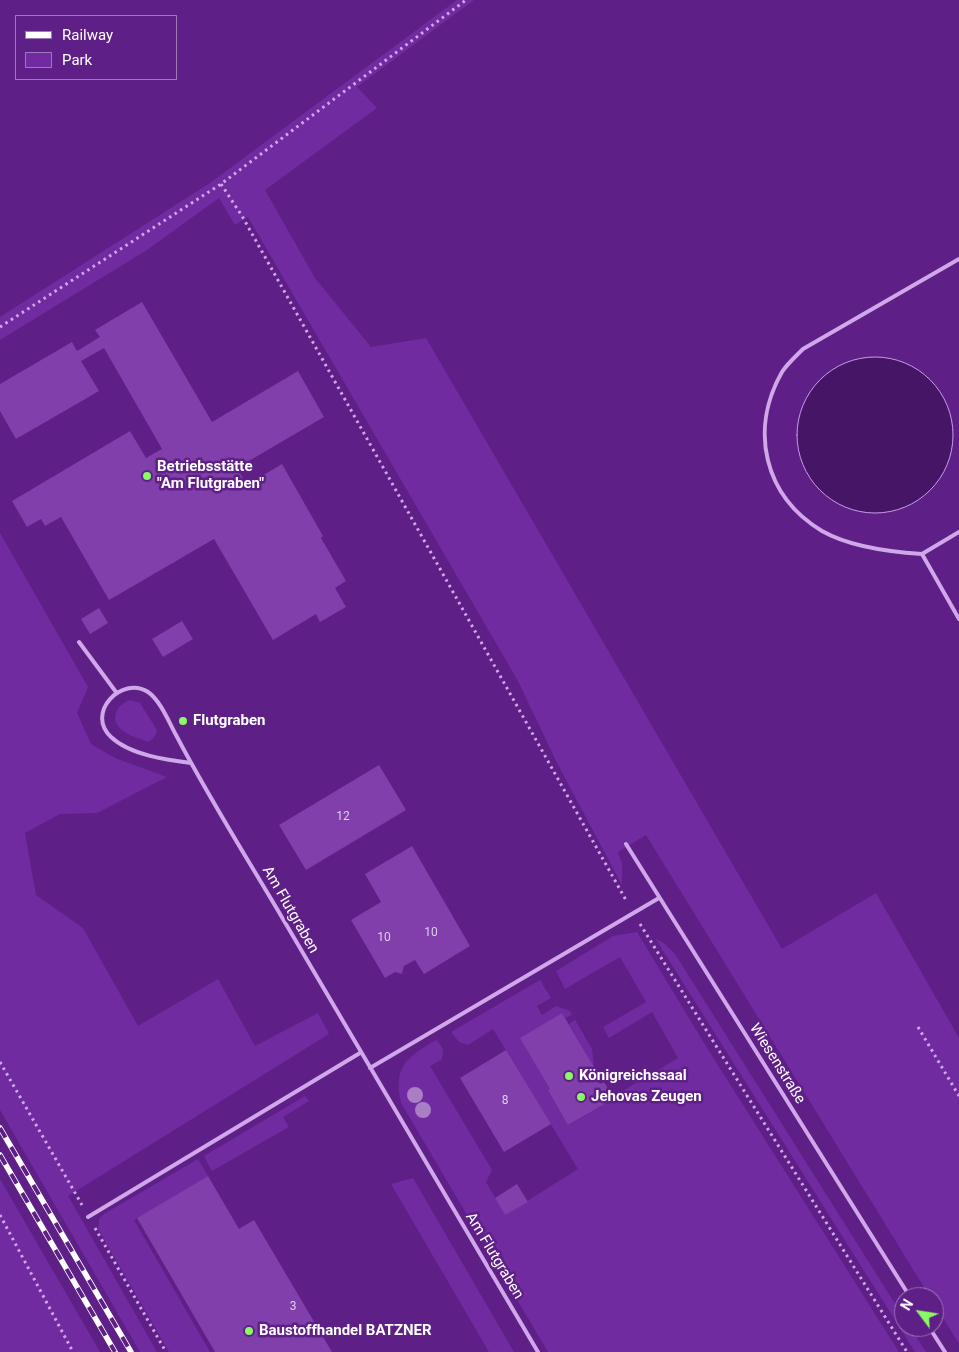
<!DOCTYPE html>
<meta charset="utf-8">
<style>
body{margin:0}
#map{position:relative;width:959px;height:1352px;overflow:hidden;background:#5e1f86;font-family:Roboto,sans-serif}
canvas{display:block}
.legend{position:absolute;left:15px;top:15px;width:162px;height:65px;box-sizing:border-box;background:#5e1f86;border:1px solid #9e79b6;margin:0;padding:6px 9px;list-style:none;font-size:15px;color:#fff}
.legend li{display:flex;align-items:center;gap:10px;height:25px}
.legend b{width:25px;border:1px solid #9e79b6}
.north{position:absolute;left:894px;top:1287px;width:50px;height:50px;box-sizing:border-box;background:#5e1f86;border:1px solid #9e79b6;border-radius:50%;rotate:301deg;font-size:14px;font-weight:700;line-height:20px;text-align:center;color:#fff}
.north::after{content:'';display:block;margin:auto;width:18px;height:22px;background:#8af967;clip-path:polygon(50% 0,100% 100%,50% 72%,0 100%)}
</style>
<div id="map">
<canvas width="959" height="1352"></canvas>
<ul class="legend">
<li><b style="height:6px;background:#fff"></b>Railway</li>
<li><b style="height:14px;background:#712ba1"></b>Park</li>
</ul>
<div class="north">N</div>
</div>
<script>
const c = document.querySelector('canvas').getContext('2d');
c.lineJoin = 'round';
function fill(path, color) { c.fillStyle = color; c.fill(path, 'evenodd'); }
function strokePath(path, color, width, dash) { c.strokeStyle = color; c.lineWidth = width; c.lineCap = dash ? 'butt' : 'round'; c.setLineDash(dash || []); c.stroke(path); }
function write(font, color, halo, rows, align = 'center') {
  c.font = font + ' Roboto,sans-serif'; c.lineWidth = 5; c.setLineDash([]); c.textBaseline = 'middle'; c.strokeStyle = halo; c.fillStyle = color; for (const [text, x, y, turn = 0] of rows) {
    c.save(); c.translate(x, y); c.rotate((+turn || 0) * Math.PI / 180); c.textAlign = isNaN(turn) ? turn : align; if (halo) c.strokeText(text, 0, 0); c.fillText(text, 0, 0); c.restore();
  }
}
fill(new Path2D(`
 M 457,0 L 474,0 L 357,87 L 377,108 L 265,190 L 315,278 L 371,347 L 426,338 L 782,949 L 876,893 L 959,1038 L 959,1344 L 934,1303 L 934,1297 L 930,1297 L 646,835 L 618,852 L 622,864 L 622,885 L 557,763 L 518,681 L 248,217 L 235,225 L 219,198 L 147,250 L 0,340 L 0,317 L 210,183 Z
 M 0,533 L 88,687 L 77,713 L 91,744 L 115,758 L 167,777 L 97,813 L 60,814 L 25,833 L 36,895 L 83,928 L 138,1026 L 218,979 L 255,1046 L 318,1013 L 329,1034 L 68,1196 L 157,1352 L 140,1352 L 0,1110 Z
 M 130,700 L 140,703 L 157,730 C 155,737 154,739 147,742 C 140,738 128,736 122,730 C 109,720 116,705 130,700 Z
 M 637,932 L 704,1043 L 899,1352 L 548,1352 L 401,1103 C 393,1066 407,1057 436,1040 C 443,1047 445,1051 441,1060 L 430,1066 L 492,1170 L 486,1182 L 505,1215 L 578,1169 L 493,1029 L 468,1045 L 459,1042 L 451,1032 L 540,980 L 551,998 L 537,1006 L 542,1015 L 556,1006 L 570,1011 L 572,1015 L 565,1018 L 562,1013 L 521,1038 L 550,1089 L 548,1090 L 569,1125 L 610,1101 L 609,1099 L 678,1058 L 652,1012 L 609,1038 L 603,1027 L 646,1002 L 620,957 L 565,989 L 556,971 L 613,936 Z
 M 655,938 L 665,944 L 675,954 L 904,1318 L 904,1327 L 910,1327 L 926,1352 L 915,1352 Z
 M 575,1020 L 592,1049 L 594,1067 L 569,1024 Z
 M 305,1096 L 309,1101 L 283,1117 L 289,1127 L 212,1171 L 204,1156 Z
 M 198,1159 L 208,1176 L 134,1220 L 210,1352 L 169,1352 L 98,1229 L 99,1219 L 104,1214 Z
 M 413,1178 L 514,1352 L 489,1352 L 391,1184 Z
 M 0,1179 L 100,1352 L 0,1352 Z`), '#712ba1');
const water = new Path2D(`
 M797 435a78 78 0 1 1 156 0a78 78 0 1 1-156 0Z`);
fill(water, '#471565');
strokePath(water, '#ca9bec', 1);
fill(new Path2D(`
 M 142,302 L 212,422 L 298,371 L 324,417 L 237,468 L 247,485 L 282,464 L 323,536 L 321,538 L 346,581 L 335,588 L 346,607 L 320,622 L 316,614 L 273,640 L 214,539 L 109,600 L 61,517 L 45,526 L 41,519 L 27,527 L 12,501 L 130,431 L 146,458 L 162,449 L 104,348 L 81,361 L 99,391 L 16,439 L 0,411 L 0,384 L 72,342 L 77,351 L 100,337 L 95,330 Z
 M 99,608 L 108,623 L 90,634 L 81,619 Z
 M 182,621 L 193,639 L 163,657 L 152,639 Z
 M 379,765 L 406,810 L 306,870 L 279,825 Z
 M 412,846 L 470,946 L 424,974 L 415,960 L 404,966 L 402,974 L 395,972 L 385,978 L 351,920 L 381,902 L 365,874 Z
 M 562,1013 L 594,1067 L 591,1069 L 600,1084 L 604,1082 L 610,1092 L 606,1094 L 610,1101 L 568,1125 L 548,1090 L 550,1089 L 520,1038 Z
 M 506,1050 L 551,1124 L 504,1152 L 460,1078 Z
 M 208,1176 L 239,1229 L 254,1220 L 332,1352 L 215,1352 L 137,1218 Z
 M 517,1184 L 528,1202 L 505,1215 L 495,1198 Z`), '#803fab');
strokePath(new Path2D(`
 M 221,184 L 242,216 L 627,902
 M 0,327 L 221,184 L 466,0
 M 640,924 L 907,1352
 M 918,1027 L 959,1096
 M 0,1062 L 82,1205
 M 0,1215 L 73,1352
 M 95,1228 L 166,1352`), '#cfa7ea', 3, [2.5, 4]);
strokePath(new Path2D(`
 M 959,259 L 803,349 C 796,356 787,364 782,372 C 749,430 764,496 822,531 C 850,547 891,552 922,554 L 959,619
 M 922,554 L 959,532
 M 79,642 L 116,692
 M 191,763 C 167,760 130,755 111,737 C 85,713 122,675 148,692 C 160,700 169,722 176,735 C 208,796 245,855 280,914 C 365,1060 452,1206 538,1352
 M 626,844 L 910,1297
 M 370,1068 L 659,898
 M 88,1217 L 360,1053
 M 929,1327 L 945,1352`), '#cfa7ea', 4);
const rail = new Path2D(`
 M 0,1128 L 131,1352
 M 0,1155 L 115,1352`);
strokePath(rail, '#fff', 5.5);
strokePath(rail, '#5e1f86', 4, [11]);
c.fillStyle = '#a97ec5';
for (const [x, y] of [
 [415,1095],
 [423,1110]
]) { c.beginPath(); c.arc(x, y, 8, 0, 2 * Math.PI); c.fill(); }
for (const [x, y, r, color] of [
 [147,476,5,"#8af967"],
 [183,721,5,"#8af967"],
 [569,1076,5,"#8af967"],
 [581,1097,5,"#8af967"],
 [249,1331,5,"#8af967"]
]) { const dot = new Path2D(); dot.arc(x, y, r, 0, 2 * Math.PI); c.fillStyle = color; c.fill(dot); strokePath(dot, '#5e1f86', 2); }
write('12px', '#dfcfea', null, [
 ["12",343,817],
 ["10",431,933],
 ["10",384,938],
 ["8",505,1101],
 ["3",293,1307]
]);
write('bold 15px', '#fff', '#5e1f86', [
 ["Betriebsstätte",157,467],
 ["\"Am Flutgraben\"",157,484],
 ["Flutgraben",193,721],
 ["Königreichssaal",579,1076],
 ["Jehovas Zeugen",591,1097],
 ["Baustoffhandel BATZNER",259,1331]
], 'left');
write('15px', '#fff', '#5e1f86', [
 ["Am Flutgraben",290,910,60],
 ["Wiesenstraße",777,1064,58],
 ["Am Flutgraben",494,1256,59]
]);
</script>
